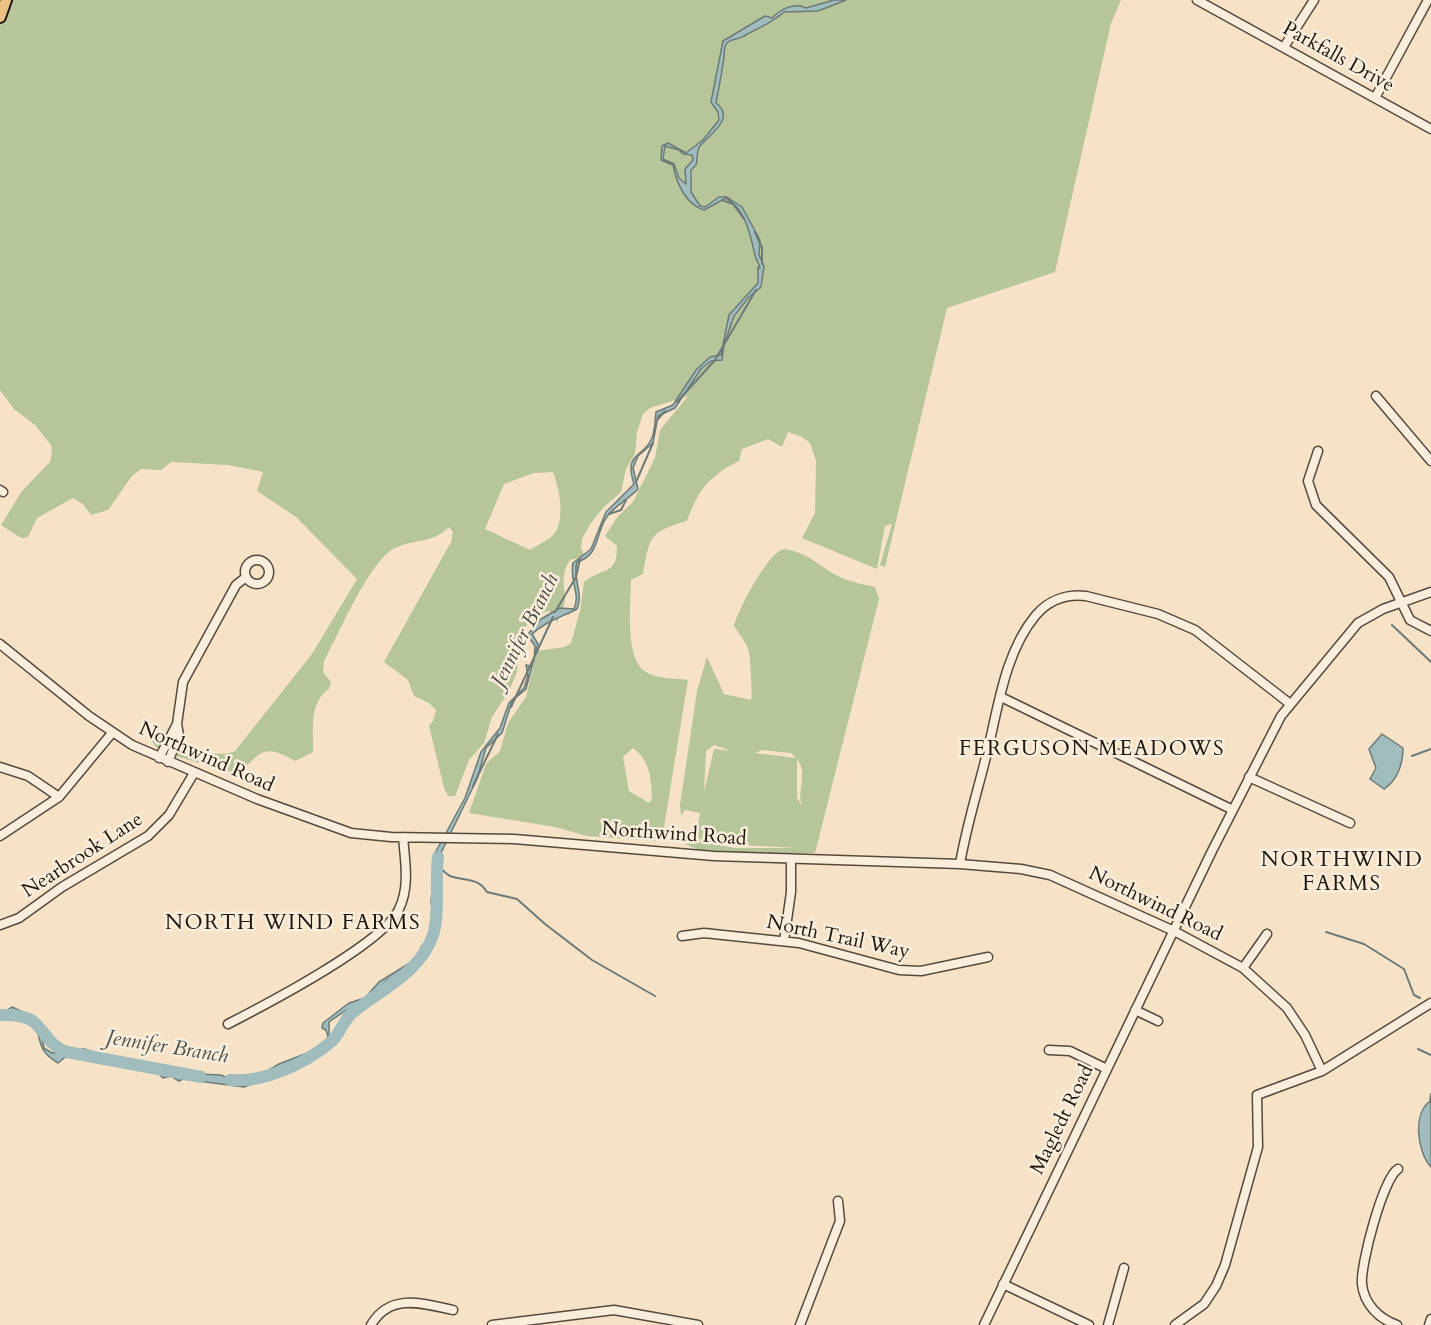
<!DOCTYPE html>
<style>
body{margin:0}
canvas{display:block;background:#f6e3c7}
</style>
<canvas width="1431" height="1325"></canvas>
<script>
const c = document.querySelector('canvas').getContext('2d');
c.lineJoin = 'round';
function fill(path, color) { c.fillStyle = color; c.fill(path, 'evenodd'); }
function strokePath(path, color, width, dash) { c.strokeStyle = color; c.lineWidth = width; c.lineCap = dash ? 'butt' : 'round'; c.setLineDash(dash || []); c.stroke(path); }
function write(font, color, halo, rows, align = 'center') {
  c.font = font + ' Cardo,serif'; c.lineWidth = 5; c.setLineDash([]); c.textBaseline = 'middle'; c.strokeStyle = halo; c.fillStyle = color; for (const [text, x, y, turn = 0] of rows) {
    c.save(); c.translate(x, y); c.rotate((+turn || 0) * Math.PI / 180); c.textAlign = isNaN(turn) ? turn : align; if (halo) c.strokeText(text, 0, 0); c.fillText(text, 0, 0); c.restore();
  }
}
fill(new Path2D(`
 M 10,0 L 1121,0 L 1111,23 L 1055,272 L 947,308 L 885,567 L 880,565 L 892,524 L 885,526 L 877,569 L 802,538 L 815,513 L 816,461 L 810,443 L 802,437 L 788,432 L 782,447 L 768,439 L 742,449 L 739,461 C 710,475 698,490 687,521 C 649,532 650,536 643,574 L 631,580 C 631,602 624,659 646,672 C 657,679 675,678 688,680 L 664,827 L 658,841 L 587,836 L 555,827 L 469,813 L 486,764 L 500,751 L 508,723 L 526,697 L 537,651 L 565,647 L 571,643 L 580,611 L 584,582 C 603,566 617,577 617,546 L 605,536 L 618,516 L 633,502 L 655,458 L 660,430 L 688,396 L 650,408 L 643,414 L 637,432 L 635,454 L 626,469 L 621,492 L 604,507 L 591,523 L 582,539 L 581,548 L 585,557 L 570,560 C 561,574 564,584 565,599 C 565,606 559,616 557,623 L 553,613 L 548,611 L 533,617 L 521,633 L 517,672 L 509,691 L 492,717 L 484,743 L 469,760 L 455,796 L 448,796 L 444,788 L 429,726 L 433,721 L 436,710 L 429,703 L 414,696 L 408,680 L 384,662 L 451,542 L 453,532 L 449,527 C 431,545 413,538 393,549 C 368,564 339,634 324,661 L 323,672 L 331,682 L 329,689 C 308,703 314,730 313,752 L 295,761 C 264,743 261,751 238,775 L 160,751 L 151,741 L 157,731 C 164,731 167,736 173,739 C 189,749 219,759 235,751 L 312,654 L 357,579 L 296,517 L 257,491 L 263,472 L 228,465 L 171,462 L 161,470 L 141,469 L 132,476 L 108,510 L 91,515 L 83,504 L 73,498 L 37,518 L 28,537 L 21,538 L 1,525 L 22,491 L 50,462 L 52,453 L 51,445 L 35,425 L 14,409 L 0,390 L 0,26 ZM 553,472 C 559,488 566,519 554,534 C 548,541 537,545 530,550 L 485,529 L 504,484 L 534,473 ZM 633,748 C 651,762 651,778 652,799 L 649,803 L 629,791 L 623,757 Z
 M 784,549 C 806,552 816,563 834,574 C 846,581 861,584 875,587 L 879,599 L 815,853 L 746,854 L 699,850 L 685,844 L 699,843 L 696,834 L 700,813 L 685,810 L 681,816 L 680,805 L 697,691 L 707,657 L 724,694 L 751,700 C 753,695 750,659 749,652 C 747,643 739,634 734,626 C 738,610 768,552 784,549 ZM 714,745 L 731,751 L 714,749 L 704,792 L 706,751 ZM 762,750 L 791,753 L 796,758 L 755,753 ZM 797,759 C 809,775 796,790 802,806 L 797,798 ZM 709,843 L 796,848 L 735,848 Z`), '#b6c59a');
const water = new Path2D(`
 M 834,0 L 846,0 L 818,11 L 784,12 C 772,23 758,28 744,36 C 739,40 732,38 727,43 C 723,47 725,52 724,57 C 722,72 719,87 716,103 C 736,118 710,134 700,146 C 696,151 698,159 696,165 L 691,170 L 691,192 L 700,206 L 705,207 L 719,197 L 727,197 L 742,207 L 760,240 L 759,255 L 764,266 L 761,287 L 749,297 L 734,316 L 724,345 L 722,360 L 711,361 L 701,369 L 675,408 L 658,416 L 653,443 L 638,456 L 633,468 L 638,489 C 629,499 614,506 606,518 C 595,535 600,555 577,562 C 572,579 584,593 577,609 C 562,617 546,621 532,634 L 538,644 L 526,689 L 512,701 L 502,733 L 486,748 L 477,779 L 439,857 L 433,901 L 437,915 L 437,931 L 433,942 L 409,969 L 386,981 L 365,1002 L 345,1011 L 329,1022 L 329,1041 C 327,1045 324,1049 320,1052 C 314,1056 305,1056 298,1059 C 277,1065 265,1081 244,1087 L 183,1079 L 179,1081 L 171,1076 L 163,1078 L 157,1072 L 126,1068 L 80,1052 L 69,1054 L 58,1063 C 32,1048 45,1036 30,1017 L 0,1015 L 12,1007 L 34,1017 L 40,1026 L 44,1048 L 52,1053 L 84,1049 L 130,1063 L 176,1073 L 221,1075 L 227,1078 L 252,1080 L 279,1064 L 320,1048 L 328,1037 L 326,1030 L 322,1028 L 323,1023 L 349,1003 L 365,998 L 379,982 L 418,958 L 421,947 L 435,930 L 431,902 L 435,853 L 465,798 L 481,752 L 500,728 L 509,703 L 524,688 L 528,676 L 526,665 L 530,666 L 534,661 L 535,646 L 530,639 L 529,633 L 541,619 L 560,608 L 574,609 C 581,593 569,581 573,563 L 591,549 L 606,512 L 634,484 C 624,453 641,459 651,440 C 655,433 655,420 656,412 L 673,405 L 696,370 L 710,357 L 721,355 L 729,315 L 758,283 L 758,267 L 760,268 C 759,263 756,261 755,255 C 750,234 746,210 726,198 L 704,210 C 686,205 676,182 673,165 L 661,160 L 662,146 L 668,143 L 686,153 L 703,140 L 719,120 L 718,112 L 711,102 L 723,41 L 765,16 L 772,18 C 781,9 794,2 806,8 ZM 665,146 L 679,150 L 683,154 L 692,155 L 693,160 L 685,169 L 686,184 L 679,178 L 674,164 L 663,159 Z
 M 1382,734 L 1403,748 C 1403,763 1398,780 1384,789 L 1370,779 L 1376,768 L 1369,749 Z
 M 1431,1101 L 1431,1167 C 1417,1152 1412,1112 1431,1101 Z`);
fill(water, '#a0bcbd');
strokePath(water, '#6d7a77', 1.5);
strokePath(new Path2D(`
 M 722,200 L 733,204 L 744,219
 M 755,232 L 762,248 L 762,264
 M 677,402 L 715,360 L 756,290
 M 657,420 L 665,411
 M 636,482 L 653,443
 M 609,514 L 621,510 L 626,500
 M 555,612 L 576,577 L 580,559
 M 1392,625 L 1431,662
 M 511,707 L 553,617
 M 1412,756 L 1431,749
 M 473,786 L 498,734
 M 438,866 C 442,869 446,874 450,876 C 464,881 478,877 487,892 L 517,899 L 545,924 L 592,960 L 655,996
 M 1326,932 L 1364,944 L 1404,969 L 1414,995 L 1420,998
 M 1418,1049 L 1431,1055
 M 1430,1101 L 1431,1094`), '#6d7a77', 2);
strokePath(new Path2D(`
 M 0,1015 C 11,1015 28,1015 36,1024 C 48,1036 50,1046 67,1052 L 201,1077
 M 230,1080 C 263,1083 305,1064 331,1042 C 340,1034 343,1021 352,1013 C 380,990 421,972 433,935 C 440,913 435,880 438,857`), '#a0bcbd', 12);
const minor = new Path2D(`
 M 1197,0 L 1431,129
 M 1284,47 L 1314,0
 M 1375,98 L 1428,0
 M 1376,396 L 1431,461
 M 1318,451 L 1308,481 L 1316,505 L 1389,577 L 1410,620 L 1431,631
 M 0,490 L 3,492
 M245 572a12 12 0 1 1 24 0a12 12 0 1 1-24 0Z
 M 0,644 L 89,716 L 132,745 L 257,799 L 351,833 L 391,837 L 514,839 L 714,856 L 960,864 L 1021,869 L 1050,875 L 1174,931 L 1243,968 L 1287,1008 L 1305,1035 L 1322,1071
 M 1001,697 L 1233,810
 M 159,758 L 177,724
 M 168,762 L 179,735 L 177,724 L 183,682 L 236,585 L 246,577
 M 0,767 L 28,776 L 59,797
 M 1249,777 L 1350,823
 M 0,836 L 59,797 L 112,733
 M 960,864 C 966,828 977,793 986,757 C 998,710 1004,653 1036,615 C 1049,600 1067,594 1086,596 L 1158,614 L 1195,630 L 1289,703
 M 0,925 L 19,918 L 62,887 L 148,836 L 169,815 L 194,773
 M 682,936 L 704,933 L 799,943 L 899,970 L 921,971 L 988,957
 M 784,941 L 791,892 L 791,859
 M 1243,968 L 1267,934
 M 1135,1010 L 1158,1021
 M 228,1024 C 265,1005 384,943 399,909 C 410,887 405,861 403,837
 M 1049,1050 L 1070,1051 L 1107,1069
 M 1003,1284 L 1089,1325
 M 371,1325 C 390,1293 421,1303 453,1310
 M 492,1325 L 614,1310 L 698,1325
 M 800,1325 L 840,1221 L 838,1201
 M 984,1325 L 1212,851 L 1281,716 L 1358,623 L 1383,609 L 1431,592
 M 1108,1325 L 1124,1268
 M 1175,1325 L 1204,1304 L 1216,1286 L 1225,1265 L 1258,1147 L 1257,1095 L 1322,1071 L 1431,1003
 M 1397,1325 C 1379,1319 1364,1304 1362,1284 C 1360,1266 1383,1178 1398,1169
 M 1429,1325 L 1431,1319`);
const major = new Path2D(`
 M 0,17 L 6,0`);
strokePath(minor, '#564a3c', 11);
strokePath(major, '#20170d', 14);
strokePath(minor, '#f9eddb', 8);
strokePath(major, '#ebc284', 10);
write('20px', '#20170d', '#f9eddb', [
 ["Parkfalls Drive",1338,58,29],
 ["Northwind Road",206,758,24],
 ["Northwind Road",674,835,4],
 ["Nearbrook Lane",83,856,-33],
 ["Northwind Road",1155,905,26],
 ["North Trail Way",838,938,12],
 ["Magledt Road",1063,1120,-64]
]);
write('italic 21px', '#4d514b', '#f9eddb', [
 ["Jennifer Branch",526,631,-63],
 ["Jennifer Branch",167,1048,9]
]);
c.letterSpacing = '1.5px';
write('21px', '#20170d', '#f9eddb', [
 ["FERGUSON MEADOWS",1092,750],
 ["NORTHWIND",1342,861],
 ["FARMS",1342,885],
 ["NORTH WIND FARMS",293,924]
]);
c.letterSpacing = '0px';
</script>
